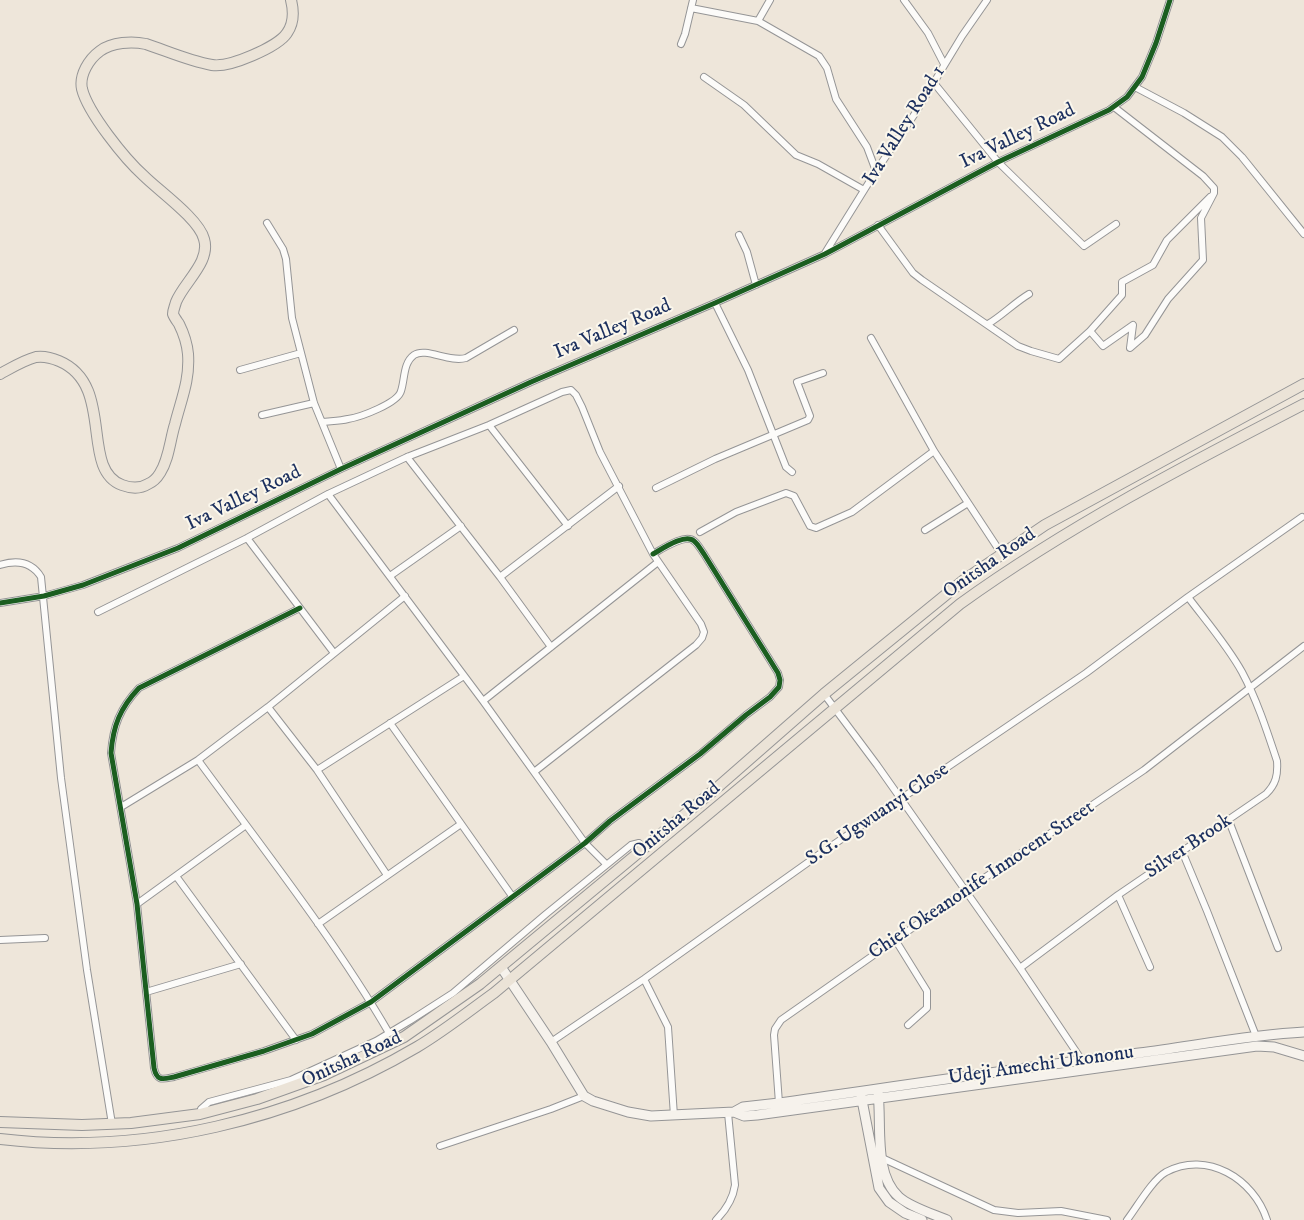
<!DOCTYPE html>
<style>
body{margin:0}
canvas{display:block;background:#eee6da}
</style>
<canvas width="1304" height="1220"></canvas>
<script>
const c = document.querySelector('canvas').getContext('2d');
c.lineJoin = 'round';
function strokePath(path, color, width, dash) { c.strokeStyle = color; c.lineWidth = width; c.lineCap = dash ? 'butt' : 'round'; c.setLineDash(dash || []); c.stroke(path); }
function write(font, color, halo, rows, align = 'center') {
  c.font = font + ' "IM FELL DW Pica",serif'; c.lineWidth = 4; c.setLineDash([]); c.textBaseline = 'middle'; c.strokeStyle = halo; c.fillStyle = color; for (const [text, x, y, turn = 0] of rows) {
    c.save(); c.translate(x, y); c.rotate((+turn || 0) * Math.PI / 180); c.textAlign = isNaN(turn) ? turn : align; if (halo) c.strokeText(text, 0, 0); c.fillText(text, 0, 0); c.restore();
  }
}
const street = new Path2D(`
 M 904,0 L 928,33 L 944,64
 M 691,8 L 758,21 L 819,56 L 827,68 L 836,99 L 867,147 L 876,171
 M 758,21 L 770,0
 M 681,44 L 685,34 L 693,0
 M 704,77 L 744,105 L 796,155 L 818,164 L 864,190
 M 934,83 L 998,162 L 1084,246 L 1116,224
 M 1135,87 L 1184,113 L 1222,137 L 1242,157 L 1304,234
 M 267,223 L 283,249 L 286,259 L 292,318 L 314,403 L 341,469
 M 878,225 L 913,273 L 922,280 L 1018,346 L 1031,351 L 1059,359 L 1090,331 L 1103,346 L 1133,325 L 1130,348 L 1145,335 L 1168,299 L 1203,260 L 1201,218 L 1214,193 L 1214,188 L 1203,176 L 1114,107
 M 739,235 L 747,252 L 756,285
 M 825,253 L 876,171 L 916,112 L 962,36 L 987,0
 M 715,303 L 748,370 L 786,467 L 792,472
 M 988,324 C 1003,315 1014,303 1029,294
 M 1090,331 L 1122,295 L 1122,282 L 1153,265 L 1167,240 L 1210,197
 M 871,338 L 934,451 L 1001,553
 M 240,370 L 301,353
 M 262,415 L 314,403
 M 322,422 C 330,421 340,421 348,419 C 361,417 398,403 401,391 C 405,379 403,363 414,355 C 426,347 449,363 466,358 L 514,330
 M 489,425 L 568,526
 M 407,457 L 500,577 L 551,647
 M 656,488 L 715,459 L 808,420 L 810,416 L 797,382 L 823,373
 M 328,494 L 483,701 L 585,843 L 606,864
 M 925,530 L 968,503
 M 700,532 L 736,512 L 786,493 L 794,496 L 810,526 L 816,528 L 852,512 L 934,451
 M 247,538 L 334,653
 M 0,565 C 16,560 31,561 41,577 L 61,778 L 87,970 L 112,1124
 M 390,576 L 461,526
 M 500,577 L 619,486
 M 0,603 L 44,596 L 83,585 L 178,548 L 341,469 L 531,382 L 715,303 L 825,254 L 998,162 L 1109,110 L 1127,97 L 1142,77 L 1156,43 L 1170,0
 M 300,608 L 139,688 C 120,708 113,726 111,753 L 137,904 L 154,1068 C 157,1082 163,1079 174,1077 L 264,1051 L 312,1034 L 371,1002 L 585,843 L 610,821 L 700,754 L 746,715 L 770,697 L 779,687 L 780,680 L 778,673 L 704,554 C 701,550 698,544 694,541 C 685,533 662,549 653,554
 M 98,612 L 247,538 L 328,494 L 407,457 L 489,425 L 562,392 L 571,390 L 576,395 L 582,407 L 600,452 L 653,554 L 701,624 L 704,632 L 702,638 L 696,645 L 534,772
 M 824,694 L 877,765 L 1020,968 L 1081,1059
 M 483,701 L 658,562
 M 268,707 L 317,770 L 387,875
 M 390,723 L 512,896
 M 198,760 C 263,849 333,937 389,1033
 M 317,770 L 464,676
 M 121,807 L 198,760 L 268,707 L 405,596
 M 1229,821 L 1278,948
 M 1182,851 L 1207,911 L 1256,1036
 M 176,876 L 296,1040
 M 1118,895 L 1150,967
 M 137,904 L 246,825
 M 318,924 L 461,824
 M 0,940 L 45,938
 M 896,941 L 927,991 L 927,1008 L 908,1025
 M 1020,968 L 1118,895 L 1266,794 C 1276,784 1278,775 1277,761 C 1267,731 1257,700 1242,672 C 1227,645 1206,621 1188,597
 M 644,979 L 668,1027 L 674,1116
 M 146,992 L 241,964
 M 551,1042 L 644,979 L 824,851 L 1086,673 L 1188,597 L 1302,517
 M 779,1103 L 774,1035 L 775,1029 L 781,1020 L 965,891 L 1144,770 L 1304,646
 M 200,1114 L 201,1109 L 209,1102 L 291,1080 L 376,1041 L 411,1020 L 453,993 L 546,914 L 631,845 L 639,843 L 644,848
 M 440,1146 L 551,1109 L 584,1096
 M 882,1158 L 994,1210 L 1018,1213 L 1061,1211 L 1107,1220
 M 716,1220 C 726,1210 733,1199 735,1185 L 728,1113
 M 1127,1220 C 1137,1207 1152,1180 1166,1172 C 1207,1150 1254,1179 1267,1220`);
const secondary = new Path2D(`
 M 501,967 L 551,1042 L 584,1096 L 593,1101 L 628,1112 L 651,1116 L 734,1112 L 744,1116 L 757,1115 L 1257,1046 L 1274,1047 L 1304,1056
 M 878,1093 C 882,1124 873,1174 899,1197 C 910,1207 933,1214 947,1220
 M 861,1095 L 879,1188 L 889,1202 L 905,1213 L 922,1220
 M 734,1112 L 743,1107 L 779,1103 C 899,1086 1019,1068 1139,1053 C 1194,1046 1248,1035 1304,1032`);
const primary = new Path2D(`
 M 0,374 C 11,368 24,360 36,357 C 44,356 52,358 59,361 C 116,385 79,469 122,485 C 130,488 140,489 148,484 C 153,482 157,478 160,473 C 169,459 170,440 175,424 C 181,400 190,380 188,354 C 187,343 184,334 179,324 C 177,321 174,317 173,314 C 173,310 175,306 176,302 C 184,282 211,262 204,239 C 199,219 159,191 144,176 C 125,159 88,113 82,89 C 79,75 89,59 100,51 C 112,42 132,41 146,44 C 167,51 189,61 212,65 C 229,68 278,47 287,33 C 294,23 294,12 291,0
 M 0,1122 L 82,1125 L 131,1123 L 200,1114 L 257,1099 L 324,1075 L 404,1037 L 480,984 L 719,786 L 824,694 L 964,580 L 1045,525 L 1304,384
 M 0,1139 C 144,1156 293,1120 417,1047 C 444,1031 469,1011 494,993 L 960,604 C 1068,526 1186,465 1304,404`);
strokePath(street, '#959596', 8);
strokePath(secondary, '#959596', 11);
strokePath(primary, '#959596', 12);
strokePath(street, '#fcfbf9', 6);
strokePath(secondary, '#f6f2ec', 9);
strokePath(primary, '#ebe3d7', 10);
strokePath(new Path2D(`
 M 0,603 L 44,596 L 83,585 L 178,548 L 341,469 L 531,382 L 715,303 L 825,254 L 998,162 L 1109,110 L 1127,97 L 1142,77 L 1156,43 L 1170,0
 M 300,608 L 139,688 C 120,708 113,726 111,753 L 137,904 L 154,1068 C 157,1082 163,1079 174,1077 L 264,1051 L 312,1034 L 371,1002 L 585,843 L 610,821 L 700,754 L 746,715 L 770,697 L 779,687 L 780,680 L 778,673 L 704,554 C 701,550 698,544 694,541 C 685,533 662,549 653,554`), '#1b5e20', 5);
write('20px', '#1b2f5e', '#fbf7ec', [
 ["Iva Valley Road 1",905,126,-58],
 ["Iva Valley Road",1018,137,-26],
 ["Iva Valley Road",613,330,-23],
 ["Iva Valley Road",244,499,-26],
 ["Onitsha Road",990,564,-35],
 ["S.G. Ugwuanyi Close",878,815,-34],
 ["Onitsha Road",677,821,-40],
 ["Silver Brook",1189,847,-34],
 ["Chief Okeanonife Innocent Street",982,881,-34],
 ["Onitsha Road",352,1060,-25],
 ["Udeji Amechi Ukononu",1041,1066,-8]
]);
</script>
